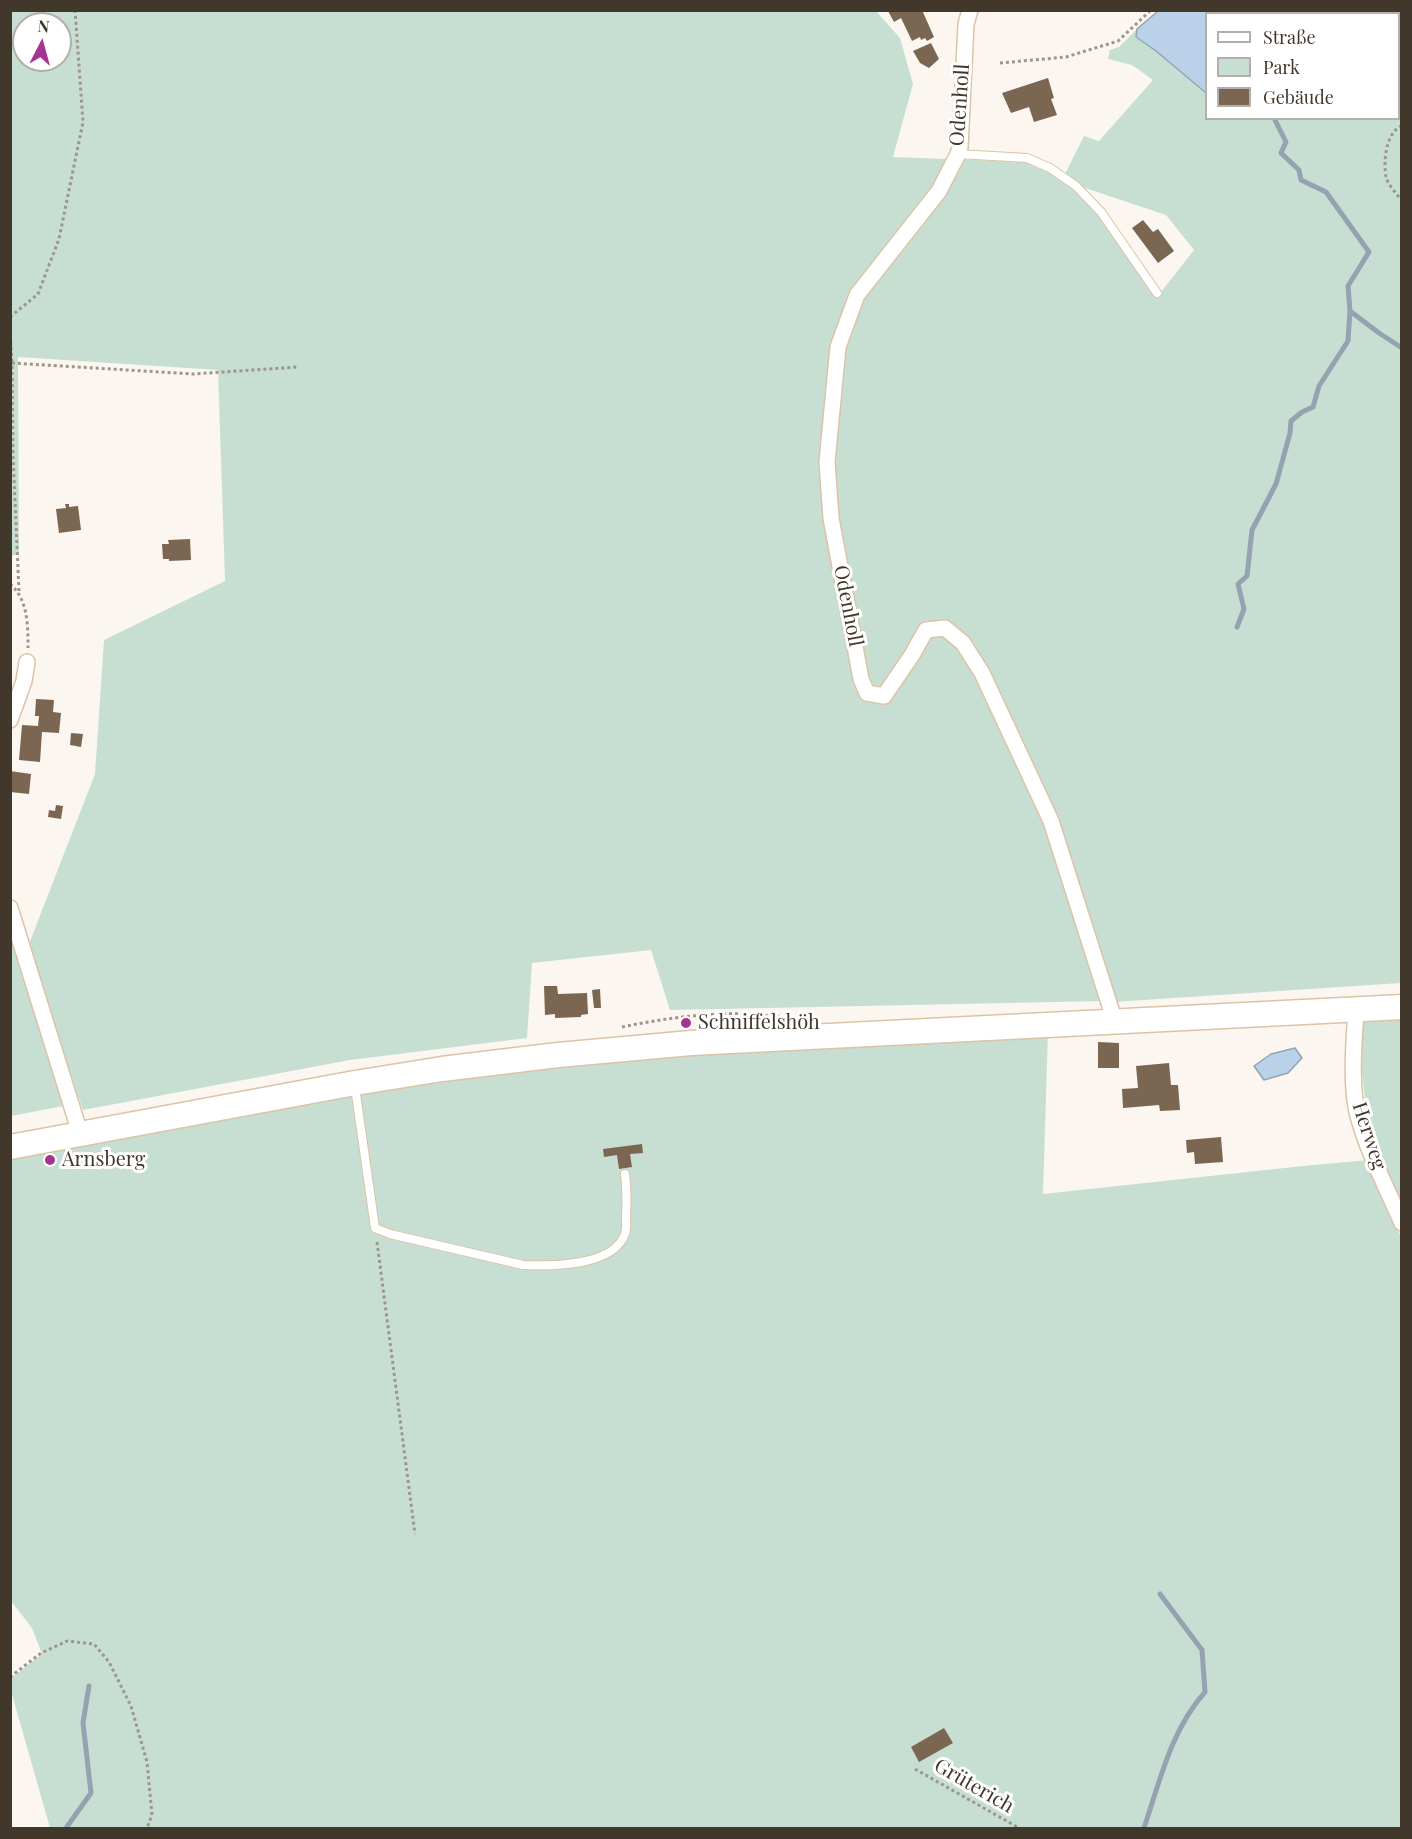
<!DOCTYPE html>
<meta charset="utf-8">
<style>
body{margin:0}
#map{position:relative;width:1412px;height:1839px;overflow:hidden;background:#fcf6f1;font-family:"Playfair Display",serif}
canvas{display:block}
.frame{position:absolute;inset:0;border:12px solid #42372b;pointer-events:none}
.legend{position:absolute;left:1205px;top:12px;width:195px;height:108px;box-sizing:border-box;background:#fff;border:2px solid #b3afaa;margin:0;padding:8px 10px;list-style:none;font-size:18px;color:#42372b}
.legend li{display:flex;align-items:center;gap:12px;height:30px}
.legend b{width:30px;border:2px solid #b3afaa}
.north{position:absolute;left:12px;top:12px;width:60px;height:60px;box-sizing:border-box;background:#fff;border:2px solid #b3afaa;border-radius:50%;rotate:6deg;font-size:16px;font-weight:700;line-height:24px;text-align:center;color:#42372b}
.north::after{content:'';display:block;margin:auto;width:21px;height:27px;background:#a63592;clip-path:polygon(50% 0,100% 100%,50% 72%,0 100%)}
</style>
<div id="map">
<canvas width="1412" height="1839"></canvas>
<div class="frame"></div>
<ul class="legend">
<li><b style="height:8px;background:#fff"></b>Straße</li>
<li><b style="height:16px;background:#c7dfd2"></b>Park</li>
<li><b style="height:16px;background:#7b6651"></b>Gebäude</li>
</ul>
<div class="north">N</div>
</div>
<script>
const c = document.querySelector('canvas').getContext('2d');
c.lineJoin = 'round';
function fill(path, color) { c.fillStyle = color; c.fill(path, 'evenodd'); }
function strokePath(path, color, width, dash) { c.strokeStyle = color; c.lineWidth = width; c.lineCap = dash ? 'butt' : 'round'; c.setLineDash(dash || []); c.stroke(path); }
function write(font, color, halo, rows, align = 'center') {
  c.font = font + ' "Playfair Display",serif'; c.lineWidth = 6; c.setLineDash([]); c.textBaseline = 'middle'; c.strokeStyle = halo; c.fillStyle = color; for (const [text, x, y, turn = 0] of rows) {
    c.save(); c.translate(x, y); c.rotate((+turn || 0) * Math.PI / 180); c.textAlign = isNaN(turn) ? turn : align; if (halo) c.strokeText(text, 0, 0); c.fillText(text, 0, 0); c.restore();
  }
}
fill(new Path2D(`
 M 11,11 L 876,11 L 900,38 L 913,84 L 893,157 L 1025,162 L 1050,173 L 1074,189 L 1099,214 L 1157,297 L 1194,250 L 1166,215 L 1082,187 L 1065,174 L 1084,136 L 1099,141 L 1153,80 L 1132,65 L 1108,59 L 1110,50 L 1119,47 L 1137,29 L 1136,38 L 1156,51 L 1206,94 L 1206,118 L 1398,118 L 1398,14 L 1228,14 L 1226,11 L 1401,11 L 1401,983 L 1113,1002 L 1048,822 L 1104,1001 L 670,1010 L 651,950 L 532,963 L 527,1038 L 350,1060 L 83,1110 L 27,949 L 95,774 L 104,640 L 225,581 L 218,370 L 18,357 L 19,554 L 11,556 ZM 24,24 L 60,24 L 60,60 L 24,60 Z
 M 10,922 L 69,1105 L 11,1116 L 10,1116 Z
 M 1401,1017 L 1401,1212 L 1378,1158 L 1366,1111 L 1357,1021 Z
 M 1048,1031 L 1043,1194 L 1303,1166 L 1369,1160 L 1401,1237 L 1401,1828 L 50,1828 L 11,1691 L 11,1678 L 42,1654 L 32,1628 L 11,1601 L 11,1157 L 363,1087 L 552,1066 L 802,1047 Z`), '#c7dfd2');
const water = new Path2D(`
 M 1226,11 L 1228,13 L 1206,14 L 1206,93 L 1156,51 L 1136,37 L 1137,29 L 1158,11 Z
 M 1295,1048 L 1302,1058 L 1288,1073 L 1264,1080 L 1254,1066 L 1271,1054 Z`);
fill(water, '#b9d1e9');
strokePath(water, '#95a3b0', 1.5);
strokePath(new Path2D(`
 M 1274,118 L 1286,142 L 1281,153 L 1299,170 L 1301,180 L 1326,192 L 1369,252 L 1348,286 L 1350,311 L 1379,333 L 1402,348
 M 1237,627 L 1244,609 L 1238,584 L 1247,576 L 1252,530 L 1276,484 L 1290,433 L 1291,421 L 1302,412 L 1313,407 L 1319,386 L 1348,341 L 1350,311
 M 66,1828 L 91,1793 L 83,1723 L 89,1686
 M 1144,1828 C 1160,1781 1171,1730 1205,1692 L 1202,1650 L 1160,1594`), '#95a3b0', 5);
fill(new Path2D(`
 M 890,10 L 922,10 L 934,37 L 927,41 L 925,38 L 921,40 L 920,37 L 912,41 L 901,18 L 894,22 L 888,11 Z
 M 931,43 L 939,59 L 929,68 L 920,63 L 913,51 Z
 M 1048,78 L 1054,98 L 1051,99 L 1057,115 L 1034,122 L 1029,107 L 1011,113 L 1002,93 Z
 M 1143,220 L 1153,232 L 1158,229 L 1174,251 L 1158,263 L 1132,228 Z
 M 65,504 L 69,504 L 69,507 L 78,506 L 81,530 L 59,533 L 56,509 L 66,508 Z
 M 190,539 L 191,560 L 169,561 L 169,559 L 163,559 L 162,544 L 169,544 L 168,540 Z
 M 36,699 L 54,700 L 53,712 L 61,713 L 59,733 L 42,732 L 40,762 L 19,760 L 22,725 L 38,726 L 39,716 L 35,716 Z
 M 71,733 L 83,734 L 81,747 L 70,745 Z
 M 10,771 L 31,774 L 29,794 L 10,792 Z
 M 56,805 L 63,806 L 61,819 L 48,817 L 49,810 L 55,811 Z
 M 544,986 L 557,986 L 558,994 L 587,993 L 588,1014 L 581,1015 L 581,1017 L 555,1018 L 555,1014 L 545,1015 Z
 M 600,989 L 601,1008 L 594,1008 L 592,990 Z
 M 1098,1042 L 1119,1043 L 1119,1068 L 1098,1068 Z
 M 1169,1063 L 1171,1085 L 1178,1085 L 1180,1110 L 1160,1111 L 1159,1105 L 1123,1108 L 1122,1089 L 1138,1088 L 1136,1066 Z
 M 1221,1137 L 1223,1162 L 1195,1164 L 1194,1152 L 1187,1153 L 1186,1140 Z
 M 642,1144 L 643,1153 L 630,1154 L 632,1167 L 619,1169 L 617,1155 L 604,1157 L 603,1149 Z
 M 944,1728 L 953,1743 L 919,1762 L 911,1747 Z`), '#7b6651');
const service = new Path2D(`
 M 958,154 L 1027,158 L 1050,168 L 1076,186 L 1101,212 L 1157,293
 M 355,1087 L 375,1228 L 390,1234 L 523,1265 C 551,1266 613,1267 625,1234 C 627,1228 626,1221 626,1216 C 627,1199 627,1190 625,1174`);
const minor = new Path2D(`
 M 970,10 L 966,24 L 960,147 L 958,154 L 939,191 L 857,295 L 838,347 L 827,462 L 831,518 L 861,679 L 867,693 L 884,696 L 912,655 L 926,630 L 945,628 L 963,643 L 982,673 L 1051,821 L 1115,1022
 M 10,720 L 24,681 L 27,662
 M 10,908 L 80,1133
 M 1356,1010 C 1354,1041 1350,1087 1358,1116 C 1368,1153 1387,1188 1402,1223`);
const primary = new Path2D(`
 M 10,1147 L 355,1083 L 442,1069 L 558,1055 L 691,1043 L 1402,1007`);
strokePath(service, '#ddc3a6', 10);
strokePath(minor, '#ddc3a6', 18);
strokePath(primary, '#ddc3a6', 27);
strokePath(new Path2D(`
 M 1000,63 L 1066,57 L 1118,41 L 1151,10
 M 1402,126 C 1386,131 1383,162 1386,177 C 1388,185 1397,194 1402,201
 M 10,317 L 38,294 L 59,239 L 83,122 L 75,10
 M 10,329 L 12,363
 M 10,584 C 28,599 28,626 28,648
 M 19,591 L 13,456 L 12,363 L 193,374 L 298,367
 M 622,1027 C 656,1020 689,1015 724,1014 C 744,1013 765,1016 785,1017
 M 377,1242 L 415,1534
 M 10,1677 L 41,1653 L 67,1641 L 94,1644 L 109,1662 L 131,1706 L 147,1762 L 152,1815 L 147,1828
 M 915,1769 L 1019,1828`), '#9e958d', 3, [3, 3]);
strokePath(service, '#fff', 8);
strokePath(minor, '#fff', 15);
strokePath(primary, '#fff', 24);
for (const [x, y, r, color] of [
 [686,1023,6,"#a63592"],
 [50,1160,6,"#a63592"]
]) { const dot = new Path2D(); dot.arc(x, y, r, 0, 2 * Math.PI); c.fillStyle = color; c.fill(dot); strokePath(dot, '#fff', 2); }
write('20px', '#42372b', '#fff', [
 ["Odenholl",960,105,-86],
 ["Odenholl",848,606,79],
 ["Herweg",1369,1136,72],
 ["Grüterich",974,1786,30]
]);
write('20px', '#42372b', '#fff', [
 ["Schniffelshöh",698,1023],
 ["Arnsberg",62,1160]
], 'left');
</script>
